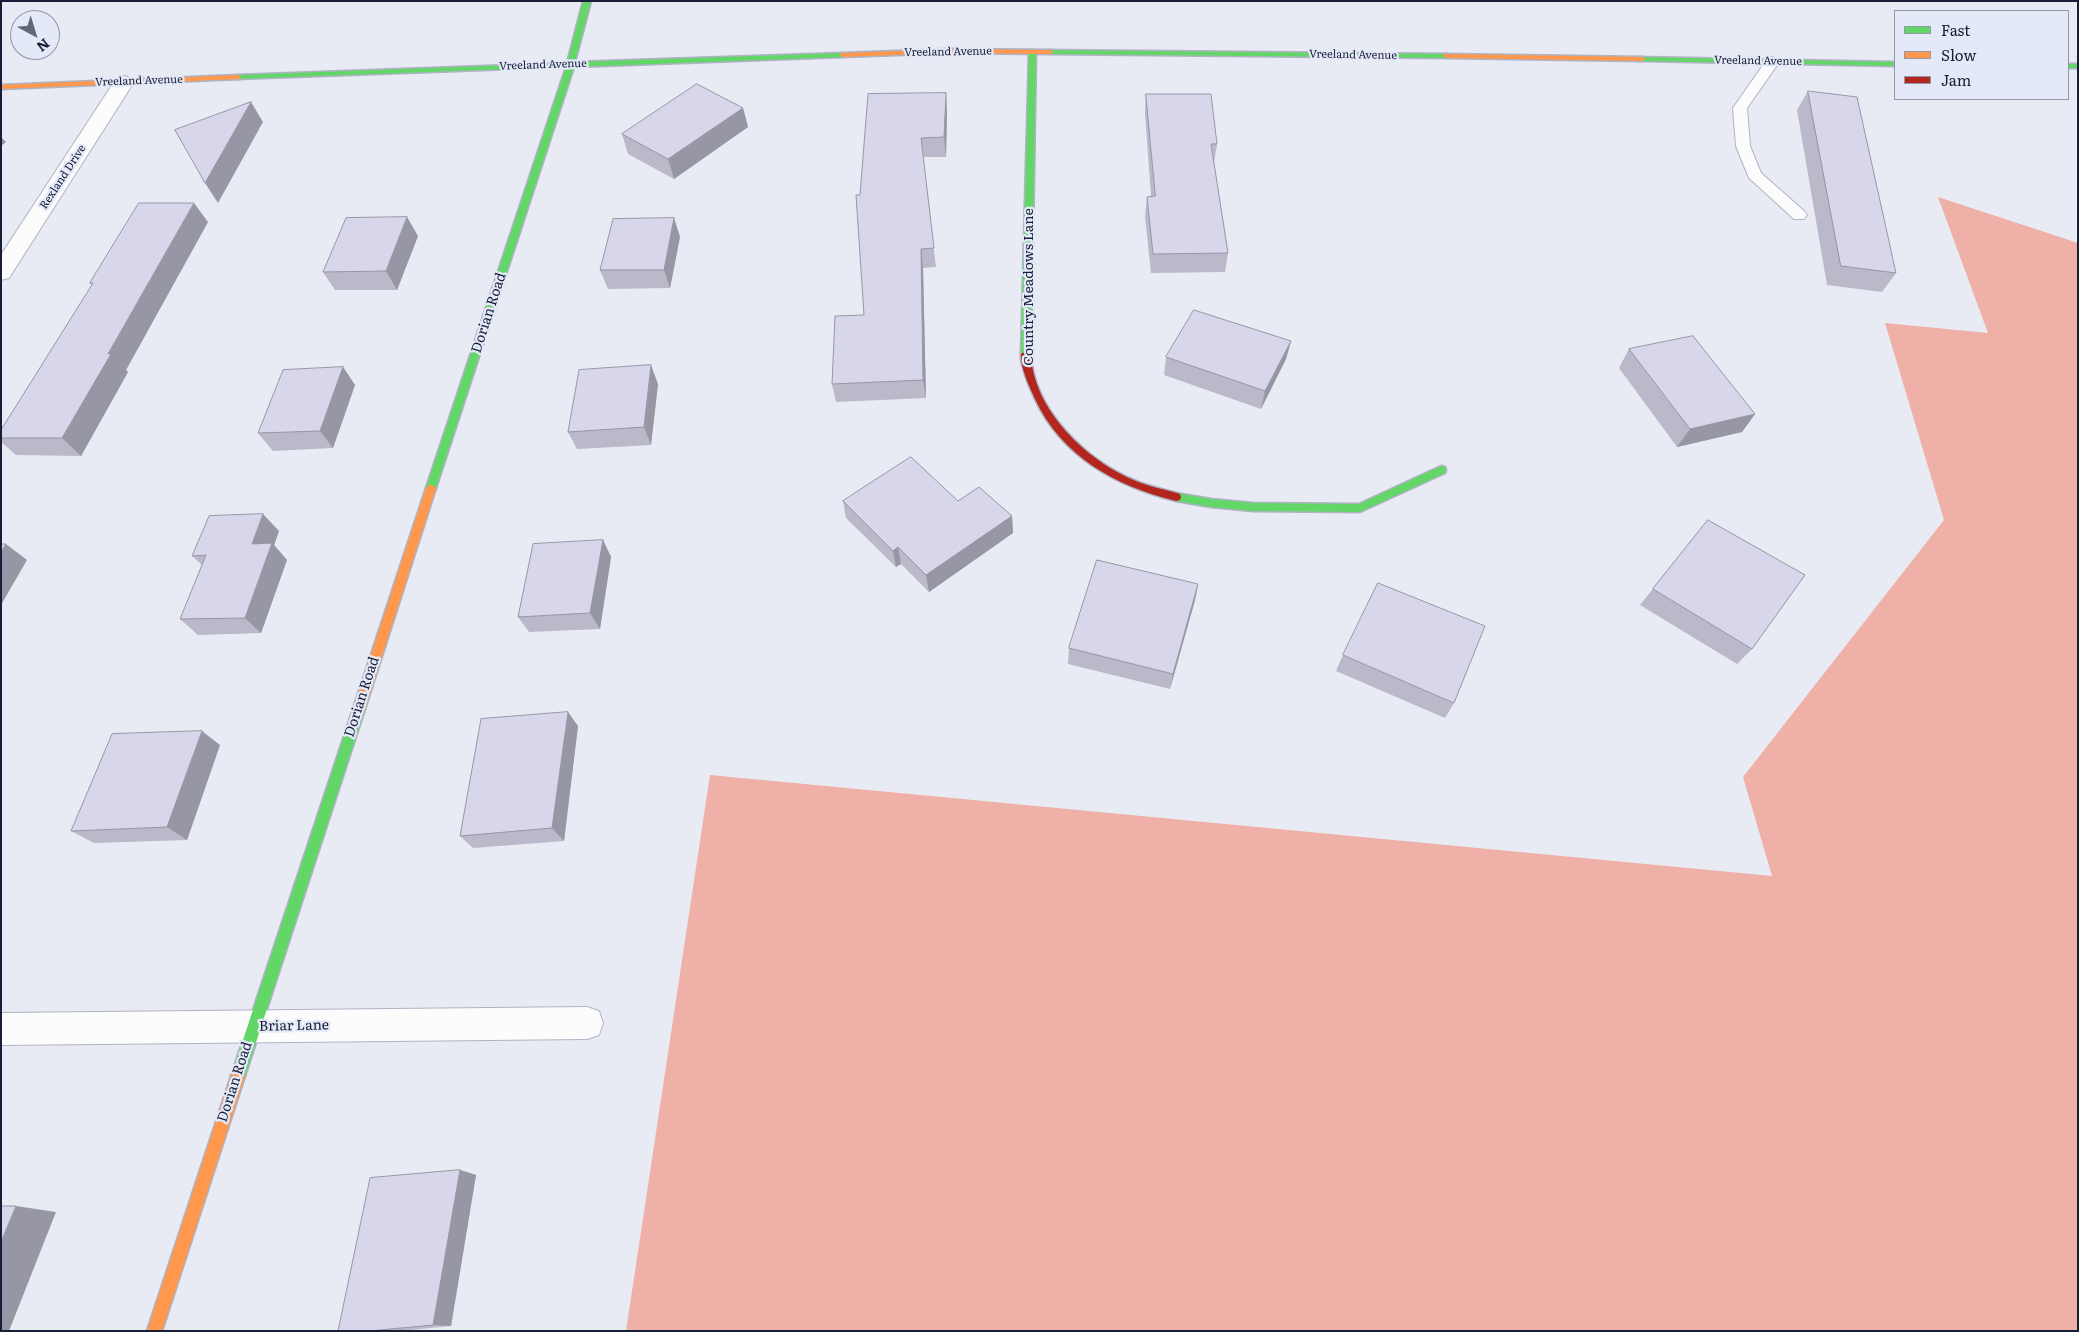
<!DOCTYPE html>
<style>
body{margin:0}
#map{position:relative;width:2079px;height:1332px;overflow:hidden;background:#e8ebf3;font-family:Literata,serif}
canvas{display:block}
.frame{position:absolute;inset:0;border:2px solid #181e37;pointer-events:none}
.legend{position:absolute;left:1894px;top:10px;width:175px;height:90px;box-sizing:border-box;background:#e4e9f7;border:1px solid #9298aa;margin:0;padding:6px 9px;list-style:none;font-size:15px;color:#181e37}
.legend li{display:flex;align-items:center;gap:10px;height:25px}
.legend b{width:25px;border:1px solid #9298aa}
.north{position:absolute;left:10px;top:10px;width:50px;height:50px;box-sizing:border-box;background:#e4e9f7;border:1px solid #9298aa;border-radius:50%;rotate:141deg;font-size:14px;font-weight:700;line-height:20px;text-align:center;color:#181e37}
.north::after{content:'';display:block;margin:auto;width:18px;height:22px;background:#616679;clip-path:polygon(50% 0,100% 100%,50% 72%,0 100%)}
</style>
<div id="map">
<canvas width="2079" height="1332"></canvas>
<div class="frame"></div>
<ul class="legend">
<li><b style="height:6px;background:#63d668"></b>Fast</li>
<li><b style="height:6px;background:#ff974d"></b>Slow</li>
<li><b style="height:6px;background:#b3261e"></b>Jam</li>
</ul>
<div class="north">N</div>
</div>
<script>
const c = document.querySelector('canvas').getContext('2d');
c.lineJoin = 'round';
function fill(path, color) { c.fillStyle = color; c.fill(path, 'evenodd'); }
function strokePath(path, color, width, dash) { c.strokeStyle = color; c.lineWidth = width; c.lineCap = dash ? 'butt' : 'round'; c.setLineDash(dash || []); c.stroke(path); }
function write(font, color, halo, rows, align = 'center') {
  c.font = font + ' Literata,serif'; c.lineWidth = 4.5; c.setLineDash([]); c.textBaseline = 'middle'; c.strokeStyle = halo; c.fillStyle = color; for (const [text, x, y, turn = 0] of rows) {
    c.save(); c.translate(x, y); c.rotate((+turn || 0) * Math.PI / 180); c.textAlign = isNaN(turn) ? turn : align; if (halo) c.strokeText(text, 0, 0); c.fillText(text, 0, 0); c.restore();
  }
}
fill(new Path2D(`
 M 1938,197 L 2078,243 L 2078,1331 L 626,1331 L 710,775 L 1772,876 L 1743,777 L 1944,520 L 1885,323 L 1988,333 Z`), '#efb0a7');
const lane = new Path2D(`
 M 1773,57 L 1780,61 L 1747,108 L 1750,146 L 1761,173 L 1804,211 L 1807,215 L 1804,219 L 1794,219 L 1749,178 L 1736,146 L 1733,108 L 1768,58 Z`);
const street = new Path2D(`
 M 124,76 L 131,78 L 134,82 L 9,278 L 1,280 L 1,255 L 114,82 L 117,78 Z
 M 587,1007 L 599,1011 L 603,1023 L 599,1035 L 587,1039 L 1,1045 L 1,1013 Z`);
const fast = new Path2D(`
 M 583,1 L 591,1 L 575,62 L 843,53 L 847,55 L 843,57 L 574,67 L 436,488 L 431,492 L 426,488 L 566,67 L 237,79 L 233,77 L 237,75 L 567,63 Z
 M 1029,50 L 1036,52 L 1031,354 L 1026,357 L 1021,354 Z
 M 1047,50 L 1447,54 L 1451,56 L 1447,58 L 1050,54 L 1046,52 Z
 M 1639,57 L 1895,62 L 1895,66 L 1642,61 L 1639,61 Z
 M 2068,64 L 2078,64 L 2078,68 L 2068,68 Z
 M 1441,466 L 1445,467 L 1446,470 L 1445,473 L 1360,512 L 1253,511 L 1211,507 L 1176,501 L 1171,497 L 1176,493 L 1211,499 L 1253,503 L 1359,504 Z
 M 359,704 L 363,705 L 365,709 L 245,1076 L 243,1081 L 238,1083 L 233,1081 L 231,1076 L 353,709 L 355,705 Z`);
const slow = new Path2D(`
 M 949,49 L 1050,50 L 1054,52 L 1050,54 L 949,53 L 843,57 L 839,55 L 843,53 Z
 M 1444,54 L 1642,57 L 1646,59 L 1642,61 L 1447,58 L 1443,56 Z
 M 237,75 L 241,77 L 240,79 L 1,89 L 1,85 Z
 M 431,484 L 436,488 L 365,709 L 363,713 L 359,714 L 355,713 L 353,709 L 426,488 Z
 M 238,1069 L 243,1071 L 245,1076 L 162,1331 L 147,1331 L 231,1076 L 233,1071 Z`);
const jam = new Path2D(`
 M 1026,351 L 1031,354 C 1033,410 1087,461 1136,481 C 1150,487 1165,489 1180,494 L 1181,497 L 1180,500 L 1176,501 C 1116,486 1062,457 1035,399 C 1029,386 1023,373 1021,359 L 1021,354 Z`);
strokePath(lane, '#afb3c3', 2);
strokePath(street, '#afb3c3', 2);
strokePath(fast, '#afb3c3', 3);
strokePath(slow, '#afb3c3', 3);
strokePath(jam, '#afb3c3', 3);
fill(lane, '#fcfcfd');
fill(street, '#fcfcfd');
fill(fast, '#63d668');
fill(slow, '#ff974d');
fill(jam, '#b3261e');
fill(new Path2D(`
 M 1808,91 L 1896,273 L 1882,292 L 1827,285 L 1797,110 Z
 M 946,93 L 947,113 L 946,157 L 923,157 L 936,267 L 923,268 L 926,398 L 836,402 L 832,384 L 864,315 L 860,195 Z
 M 1146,94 L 1217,144 L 1214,163 L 1228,253 L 1225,272 L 1151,273 L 1145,216 L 1147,197 L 1151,196 L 1145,113 Z
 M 743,108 L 748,127 L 674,179 L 628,154 L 622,134 Z
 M 674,218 L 680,237 L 670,288 L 608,289 L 600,270 Z
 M 208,222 L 126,370 L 128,372 L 81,456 L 16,455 L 1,442 L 1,430 L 92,285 L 90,283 Z
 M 418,236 L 397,290 L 335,290 L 323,272 Z
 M 1291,341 L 1286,359 L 1261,409 L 1164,375 L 1166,357 Z
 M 1629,349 L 1755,414 L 1742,432 L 1677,447 L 1619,368 Z
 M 343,367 L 355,385 L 333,448 L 273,451 L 258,433 Z
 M 658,384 L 651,445 L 577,449 L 568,432 Z
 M 843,501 L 958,501 L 1012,516 L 1013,533 L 929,592 L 901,564 L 896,567 L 846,518 Z
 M 1708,520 L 1752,649 L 1737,664 L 1640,605 Z
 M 279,531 L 274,545 L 287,560 L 261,633 L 198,635 L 180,619 L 202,565 L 192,556 Z
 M 603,540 L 611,557 L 600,629 L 529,632 L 518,617 Z
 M 1198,584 L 1195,600 L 1170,689 L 1068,664 L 1069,648 Z
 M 1343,655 L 1454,703 L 1445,718 L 1336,671 Z
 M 578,726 L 564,841 L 473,848 L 460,836 Z
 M 220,745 L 187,840 L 94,843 L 71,831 Z
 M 460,1170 L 476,1175 L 451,1326 L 400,1331 L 338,1331 Z`), '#bab8c9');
fill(new Path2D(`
 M 946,93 L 947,113 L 946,157 L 944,137 Z
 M 251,102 L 263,122 L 218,203 L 205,183 Z
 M 743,108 L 748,127 L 674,179 L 668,159 Z
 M 1,137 L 6,142 L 1,146 Z
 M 194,203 L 208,222 L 126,370 L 128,372 L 81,456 L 62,438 L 108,354 Z
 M 407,217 L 418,236 L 397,290 L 386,271 Z
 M 674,218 L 680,237 L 670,288 L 664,270 Z
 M 921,249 L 923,268 L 926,398 L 923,380 Z
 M 1291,341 L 1286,359 L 1261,409 L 1265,391 Z
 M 651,365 L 658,384 L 651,445 L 644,427 Z
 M 343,367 L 355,385 L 333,448 L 320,431 Z
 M 1755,414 L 1742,432 L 1677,447 L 1690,429 Z
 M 263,514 L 279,531 L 274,545 L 287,560 L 261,633 L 245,618 L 252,544 Z
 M 1012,516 L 1013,533 L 929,592 L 926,575 Z
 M 603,540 L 611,557 L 600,629 L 590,613 Z
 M 6,544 L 27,560 L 1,605 L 1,552 Z
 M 898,547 L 901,564 L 896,567 L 893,551 Z
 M 1198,584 L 1195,600 L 1170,689 L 1173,674 Z
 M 568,712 L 578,726 L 564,841 L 552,828 Z
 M 202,731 L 220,745 L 187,840 L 167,827 Z
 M 460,1170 L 476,1175 L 451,1326 L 433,1325 Z
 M 16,1206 L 56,1212 L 9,1331 L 1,1331 L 1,1242 Z`), '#9796a4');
const building = new Path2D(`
 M 697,84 L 743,108 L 668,159 L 622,134 Z
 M 1808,91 L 1857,97 L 1896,273 L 1841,266 Z
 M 946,93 L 944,137 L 921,138 L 934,248 L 921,249 L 923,380 L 832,384 L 835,316 L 864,315 L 856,195 L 860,195 L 868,94 Z
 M 1146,94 L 1211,94 L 1217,144 L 1211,144 L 1228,253 L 1153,254 L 1147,197 L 1155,196 Z
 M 251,102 L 205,183 L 175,130 Z
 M 139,203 L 194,203 L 108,354 L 111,354 L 62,438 L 1,438 L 1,430 L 93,283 L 90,283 Z
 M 407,217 L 386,271 L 323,272 L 346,218 Z
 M 674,218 L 664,270 L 600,270 L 613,219 Z
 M 1194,310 L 1291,341 L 1265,391 L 1166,357 Z
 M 1693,336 L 1755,414 L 1690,429 L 1629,349 Z
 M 651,365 L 644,427 L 568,432 L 579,370 Z
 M 343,367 L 320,431 L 258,433 L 283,370 Z
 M 911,457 L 958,501 L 979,487 L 1012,516 L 926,575 L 898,547 L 893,551 L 843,501 Z
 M 263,514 L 252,544 L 272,543 L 245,618 L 180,619 L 206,555 L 192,556 L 209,516 Z
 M 1708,520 L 1805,575 L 1752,649 L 1653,589 Z
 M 603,540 L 590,613 L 518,617 L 533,544 Z
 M 1,544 L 6,544 L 1,552 Z
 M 1097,560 L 1198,584 L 1173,674 L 1069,648 Z
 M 1378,583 L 1485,626 L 1454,703 L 1343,655 Z
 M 568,712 L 552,828 L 460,836 L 481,719 Z
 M 202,731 L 167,827 L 71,831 L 112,734 Z
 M 460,1170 L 433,1325 L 369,1331 L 338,1331 L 370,1178 Z
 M 1,1206 L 16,1206 L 1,1242 Z`);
fill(building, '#d8d6ea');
strokePath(building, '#9796a4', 1);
write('11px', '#181e37', '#e4e9f7', [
 ["Vreeland Avenue",948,52,-1],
 ["Vreeland Avenue",1353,55,1],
 ["Vreeland Avenue",1758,61,1],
 ["Vreeland Avenue",543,65,-2],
 ["Vreeland Avenue",139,81,-2],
 ["Rexland Drive",63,177,-57]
]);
write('14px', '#181e37', '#e4e9f7', [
 ["Country Meadows Lane",1029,287,-90],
 ["Dorian Road",489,313,-72],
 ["Dorian Road",362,697,-72],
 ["Briar Lane",294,1026,-1],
 ["Dorian Road",235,1082,-72]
]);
</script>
